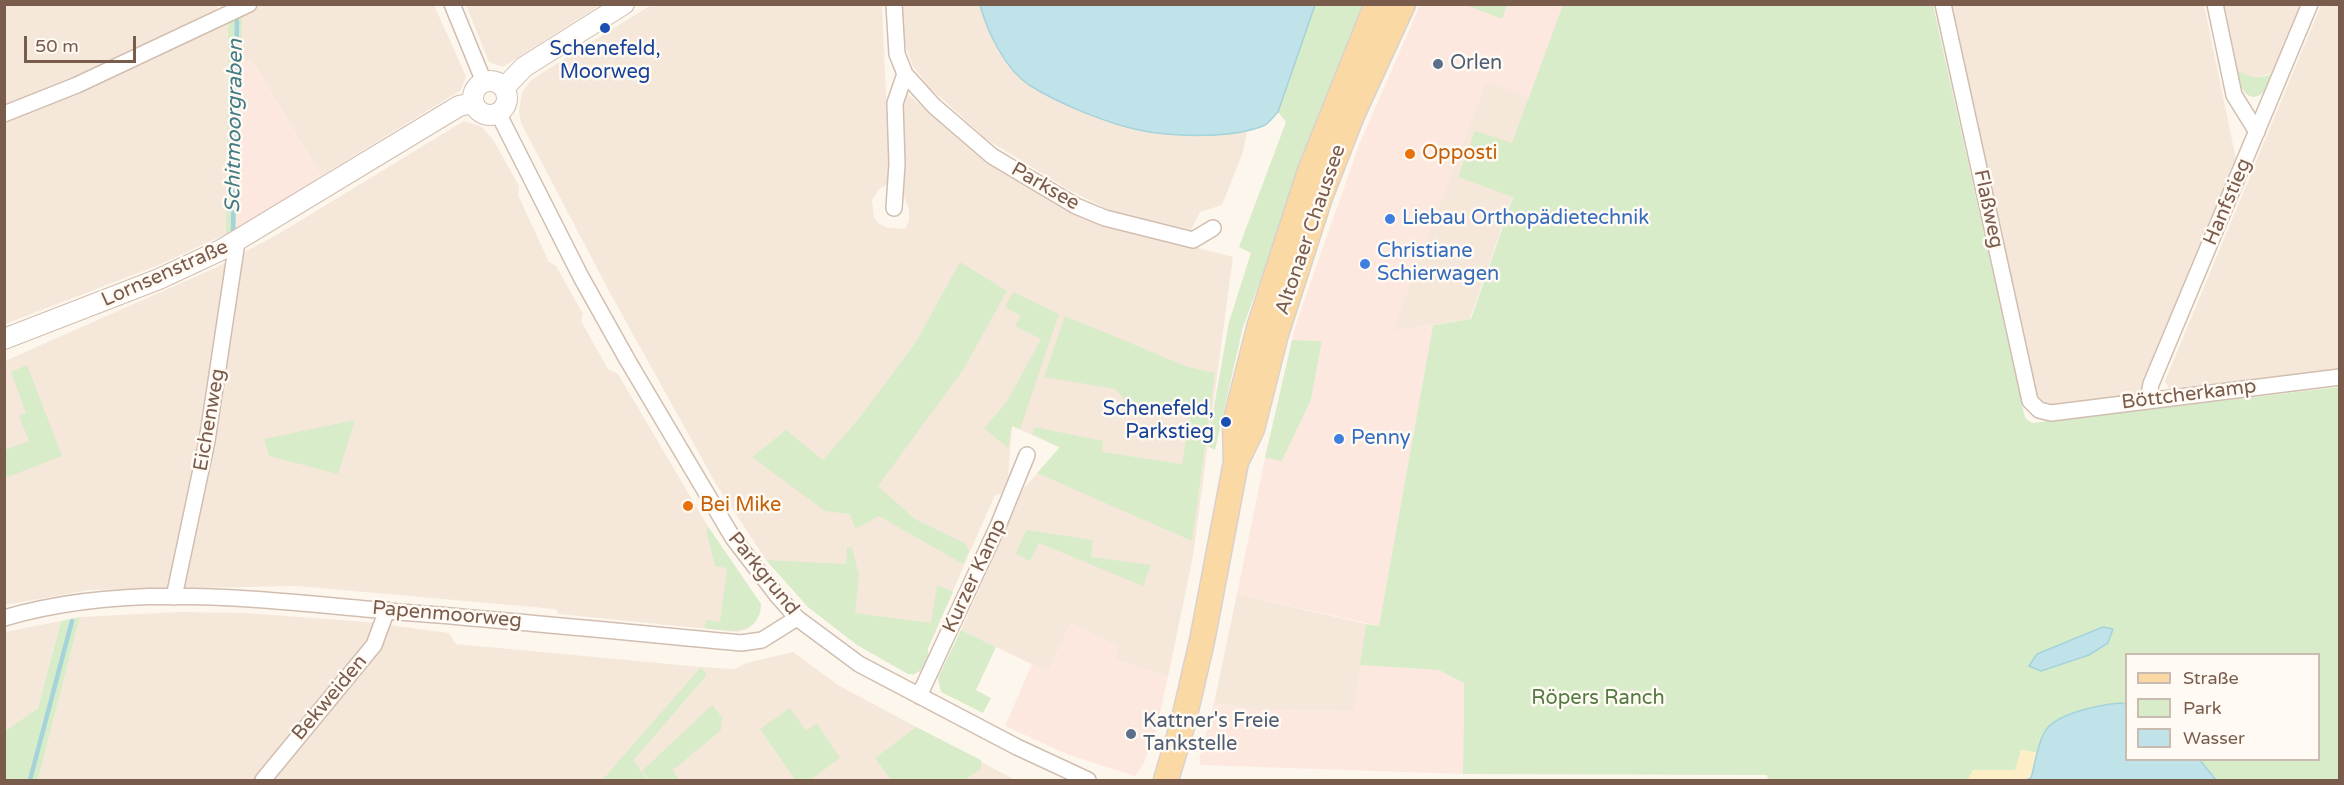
<!DOCTYPE html>
<meta charset="utf-8">
<style>
body{margin:0}
#map{position:relative;width:2344px;height:785px;overflow:hidden;background:#fdf6ec;font-family:"Varela Round",sans-serif}
canvas{display:block}
.frame{position:absolute;inset:0;border:6px solid #7a5c4d;pointer-events:none}
.legend{position:absolute;left:2125px;top:653px;width:195px;height:108px;box-sizing:border-box;background:#fffaf3;border:2px solid #cabbb1;margin:0;padding:8px 10px;list-style:none;font-size:18px;color:#7a5c4d}
.legend li{display:flex;align-items:center;gap:12px;height:30px}
.legend b{width:30px;border:2px solid #cabbb1}
.scale{position:absolute;left:24px;top:36px;width:112px;height:27px;box-sizing:border-box;border:3px solid #7a5c4d;border-top:0;padding-left:8px;font-size:18px;line-height:21px;white-space:nowrap;color:#7a5c4d;-webkit-text-stroke:4px #fffaf3;paint-order:stroke}
</style>
<div id="map">
<canvas width="2344" height="785"></canvas>
<div class="frame"></div>
<ul class="legend">
<li><b style="height:8px;background:#fbd9a5"></b>Straße</li>
<li><b style="height:16px;background:#d8ecc9"></b>Park</li>
<li><b style="height:16px;background:#bfe3e8"></b>Wasser</li>
</ul>
<div class="scale">50 m</div>
</div>
<script>
const c = document.querySelector('canvas').getContext('2d');
c.lineJoin = 'round';
function fill(path, color) { c.fillStyle = color; c.fill(path, 'evenodd'); }
function strokePath(path, color, width, dash) { c.strokeStyle = color; c.lineWidth = width; c.lineCap = dash ? 'butt' : 'round'; c.setLineDash(dash || []); c.stroke(path); }
function write(font, color, halo, rows, align = 'center') {
  c.font = font + ' "Varela Round",sans-serif'; c.lineWidth = 5; c.setLineDash([]); c.textBaseline = 'middle'; c.strokeStyle = halo; c.fillStyle = color; for (const [text, x, y, turn = 0] of rows) {
    c.save(); c.translate(x, y); c.rotate((+turn || 0) * Math.PI / 180); c.textAlign = isNaN(turn) ? turn : align; if (halo) c.strokeText(text, 0, 0); c.fillText(text, 0, 0); c.restore();
  }
}
fill(new Path2D(`
 M 5,5 L 217,5 L 218,13 L 118,60 L 5,108 Z
 M 263,5 L 434,5 L 466,76 L 461,90 L 321,176 L 253,62 L 240,60 L 242,15 Z
 M 466,5 L 600,5 L 503,67 L 489,62 Z
 M 651,5 L 882,5 L 890,183 L 880,188 L 872,200 L 874,217 L 878,223 L 888,228 L 905,229 L 909,221 L 909,210 L 902,191 L 902,105 L 906,93 L 981,155 L 1059,203 L 1102,223 L 1233,257 L 1193,556 L 1168,677 L 1115,659 L 1071,623 L 1048,672 L 961,630 L 1024,488 L 1060,448 L 1012,426 L 1008,477 L 1001,494 L 995,495 L 969,554 L 928,648 L 928,657 L 922,670 L 913,675 L 857,645 L 808,607 L 766,560 L 716,484 L 609,291 L 521,123 L 519,111 L 522,93 L 531,80 Z
 M 902,5 L 980,5 L 999,51 L 1088,113 L 1139,130 L 1212,136 L 1247,131 L 1243,152 L 1222,205 L 1200,212 L 1191,230 L 1109,210 L 1069,190 L 986,139 L 928,86 L 913,66 L 904,43 Z
 M 1951,5 L 2204,5 L 2236,159 L 2202,249 L 2139,394 L 2052,405 L 2041,402 L 2035,394 Z
 M 2221,5 L 2302,5 L 2276,71 L 2258,78 L 2247,76 L 2235,69 Z
 M 2321,5 L 2339,5 L 2339,369 L 2169,389 L 2165,381 Z
 M 228,23 L 226,234 L 159,265 L 5,324 L 5,122 L 111,79 Z
 M 1486,81 L 1545,103 L 1470,319 L 1392,331 Z
 M 464,121 L 482,127 L 494,141 L 519,186 L 518,195 L 549,262 L 556,266 L 583,314 L 581,321 L 608,369 L 618,374 L 709,528 L 761,604 L 760,614 L 748,629 L 738,632 L 559,614 L 555,609 L 297,586 L 89,590 L 5,605 L 5,361 L 215,268 L 280,233 Z
 M 1237,594 L 1366,624 L 1355,711 L 1252,710 L 1214,703 Z
 M 179,612 L 245,613 L 367,622 L 449,633 L 456,644 L 701,667 L 735,669 L 746,663 L 793,652 L 838,685 L 1015,780 L 647,780 L 634,760 L 707,675 L 701,668 L 602,780 L 38,780 L 80,617 Z
 M 61,621 L 38,708 L 5,731 L 5,632 Z`), '#f5e8da');
fill(new Path2D(`
 M 1420,5 L 1579,5 L 1545,103 L 1486,82 L 1393,330 L 1433,325 L 1379,626 L 1237,594 L 1265,458 L 1282,461 L 1311,400 L 1322,341 L 1292,340 L 1296,324 L 1359,145 Z
 M 240,60 L 253,62 L 321,176 L 236,230 Z
 M 1071,623 L 1119,647 L 1115,659 L 1168,677 L 1156,731 L 1144,763 L 1135,776 L 1069,755 L 1005,726 L 1032,664 L 1048,672 Z
 M 1360,665 L 1439,670 L 1464,683 L 1463,774 L 1201,765 L 1199,760 L 1214,703 L 1252,710 L 1354,711 Z`), '#fde8e0');
fill(new Path2D(`
 M 1315,5 L 1363,5 L 1243,327 L 1215,450 L 1207,446 L 1229,322 L 1251,253 L 1239,247 L 1286,122 L 1278,112 Z
 M 1466,5 L 1507,4 L 1507,5 L 1502,19 Z
 M 1563,5 L 1933,5 L 2025,418 L 2032,423 L 2339,387 L 2339,780 L 2216,780 L 2200,760 L 2318,760 L 2318,654 L 2126,654 L 2126,704 L 2120,703 L 2044,732 L 2039,753 L 2021,750 L 2016,770 L 1973,770 L 1968,780 L 1768,780 L 1767,775 L 1463,774 L 1464,683 L 1439,670 L 1360,665 L 1366,624 L 1379,626 L 1433,325 L 1471,319 L 1513,197 L 1458,177 L 1475,131 L 1512,143 Z
 M 242,15 L 236,230 L 226,234 L 228,23 Z
 M 2235,69 C 2250,78 2261,81 2276,71 C 2262,105 2244,107 2235,69 Z
 M 960,262 L 1007,291 L 963,370 L 878,486 L 915,519 L 966,544 L 969,551 L 963,564 L 879,516 L 855,529 L 850,514 L 825,511 L 752,457 L 786,430 L 823,460 L 860,417 L 916,342 Z
 M 1013,292 L 1059,314 L 1020,429 L 1012,426 L 1008,448 L 984,428 L 1006,403 L 1041,339 L 1015,326 L 1021,316 L 1005,307 Z
 M 1065,316 L 1188,367 L 1215,373 L 1192,541 L 1037,473 L 1060,447 L 1032,434 L 1035,427 L 1103,441 L 1102,452 L 1182,464 L 1191,412 L 1127,402 L 1115,389 L 1044,377 Z
 M 1292,340 L 1322,341 L 1311,400 L 1282,461 L 1265,458 Z
 M 27,365 L 62,456 L 5,478 L 5,450 L 29,441 L 19,416 L 26,413 L 11,372 Z
 M 355,420 L 338,474 L 269,456 L 264,439 Z
 M 709,528 L 761,604 C 759,638 729,631 705,628 L 706,620 L 720,622 L 727,568 L 715,566 L 706,530 Z
 M 1026,530 L 1093,540 L 1091,557 L 1151,565 L 1143,586 L 1039,543 L 1030,561 L 1016,554 Z
 M 847,547 L 852,547 L 859,576 L 855,613 L 931,623 L 937,585 L 953,592 L 928,648 C 928,660 923,676 908,674 L 857,645 L 808,607 L 766,560 L 846,564 Z
 M 80,617 L 38,780 L 5,780 L 5,731 L 38,708 L 61,621 Z
 M 961,630 L 996,647 L 976,690 L 991,698 L 983,713 L 941,692 L 938,678 Z
 M 701,667 L 707,675 L 634,760 L 647,780 L 602,780 Z
 M 712,705 L 722,717 L 721,730 L 673,770 L 679,780 L 649,780 L 642,771 Z
 M 790,708 L 806,731 L 817,723 L 840,758 L 810,780 L 791,780 L 794,778 L 760,729 Z
 M 916,727 L 981,760 L 981,769 L 964,780 L 891,780 L 875,758 Z`), '#d8ecc9');
fill(new Path2D(`
 M 2021,750 L 2039,753 L 2031,778 L 2026,780 L 1968,780 L 1973,770 L 2015,770 Z`), '#fcefc7');
const water = new Path2D(`
 M 980,5 L 980,4 L 1315,5 L 1278,112 C 1274,116 1270,122 1265,125 C 1234,139 1171,137 1139,130 C 1105,123 1058,103 1029,85 C 1005,69 987,31 980,5 Z
 M 2103,627 L 2113,629 L 2108,643 L 2089,655 L 2041,671 L 2029,666 L 2037,654 Z
 M 2120,703 L 2126,704 L 2126,760 L 2200,760 L 2216,780 L 2026,780 L 2031,778 C 2035,764 2037,746 2044,733 C 2054,713 2100,705 2120,703 Z`);
fill(water, '#bfe3e8');
strokePath(water, '#a5d3da', 1.5);
strokePath(new Path2D(`
 M 233,231 L 237,21
 M 30,780 L 72,621`), '#a5d3da', 4.5);
const minor = new Path2D(`
 M 452,4 L 484,82
 M 894,4 L 897,54 L 905,74 L 934,106 L 992,156 L 1076,206 L 1105,218 L 1193,240 L 1213,228
 M 1943,4 L 2030,401 L 2039,410 L 2051,413 L 2340,377
 M 2215,4 L 2234,95 L 2257,132
 M 498,113 L 581,277 L 628,361 L 733,538 L 776,594 L 797,618 L 859,664 L 1017,747 L 1088,780
 M 4,114 L 77,85 L 249,4
 M 894,208 L 897,164 L 895,103 L 905,74
 M 2148,400 L 2151,384 L 2310,4
 M 174,597 L 207,441 L 237,242
 M 4,618 C 129,581 261,600 388,611 C 506,620 624,632 741,643 L 762,640 L 797,618
 M 919,696 L 998,526 L 1027,455
 M 263,780 L 374,645 L 387,610`);
const tertiary = new Path2D(`
 M473 98a17 17 0 1 1 34 0a17 17 0 1 1-34 0Z
 M 504,88 L 524,67 L 624,4
 M 4,339 L 159,279 L 221,250 L 459,106 L 473,103`);
const primary = new Path2D(`
 M 1238,458 L 1252,429 L 1276,334 L 1320,197 L 1352,115 L 1403,4
 M 1166,780 L 1183,723 L 1202,641 L 1236,462 L 1235,423 L 1259,328 L 1310,171 L 1377,4`);
strokePath(minor, '#d1beb0', 18);
strokePath(tertiary, '#d1beb0', 22);
strokePath(primary, '#dad1cd', 27);
strokePath(minor, '#fff', 15);
strokePath(tertiary, '#fff', 20);
strokePath(primary, '#fbd9a5', 24);
for (const [x, y, r, color] of [
 [605,28,6,"#1a4fb4"],
 [1438,64,6,"#5c6f8a"],
 [1410,154,6,"#e8710a"],
 [1390,219,6,"#3f7fe0"],
 [1365,264,6,"#3f7fe0"],
 [1226,422,6,"#1a4fb4"],
 [1339,439,6,"#3f7fe0"],
 [688,506,6,"#e8710a"],
 [1131,734,6,"#5c6f8a"]
]) { const dot = new Path2D(); dot.arc(x, y, r, 0, 2 * Math.PI); c.fillStyle = color; c.fill(dot); strokePath(dot, '#fffaf3', 2); }
write('20px', '#164399', '#fffaf3', [
 ["Schenefeld,",605,50],
 ["Moorweg",605,73],
 ["Schenefeld,",1214,410,"right"],
 ["Parkstieg",1214,433,"right"]
]);
write('20px', '#4e5e75', '#fffaf3', [
 ["Orlen",1450,64],
 ["Kattner's Freie",1143,722],
 ["Tankstelle",1143,745]
], 'left');
write('20px', '#c56008', '#fffaf3', [
 ["Opposti",1422,154],
 ["Bei Mike",700,506]
], 'left');
write('20px', '#7a5c4d', '#fffaf3', [
 ["Parksee",1045,187,30],
 ["Hanfstieg",2228,202,-67],
 ["Flaßweg",1988,209,78],
 ["Altonaer Chaussee",1311,230,-71],
 ["Lornsenstraße",165,274,-24],
 ["Böttcherkamp",2189,395,-7],
 ["Eichenweg",210,420,-80],
 ["Parkgrund",763,574,51],
 ["Kurzer Kamp",975,576,-65],
 ["Papenmoorweg",447,615,5],
 ["Bekweiden",330,698,-50]
]);
write('20px', '#366cbe', '#fffaf3', [
 ["Liebau Orthopädietechnik",1402,219],
 ["Christiane",1377,252],
 ["Schierwagen",1377,275],
 ["Penny",1351,439]
], 'left');
write('20px', '#537a41', '#fffaf3', [
 ["Röpers Ranch",1598,699]
]);
write('italic 21px', '#437c86', '#fffaf3', [
 ["Schitmoorgraben",235,126,-89]
]);
</script>
